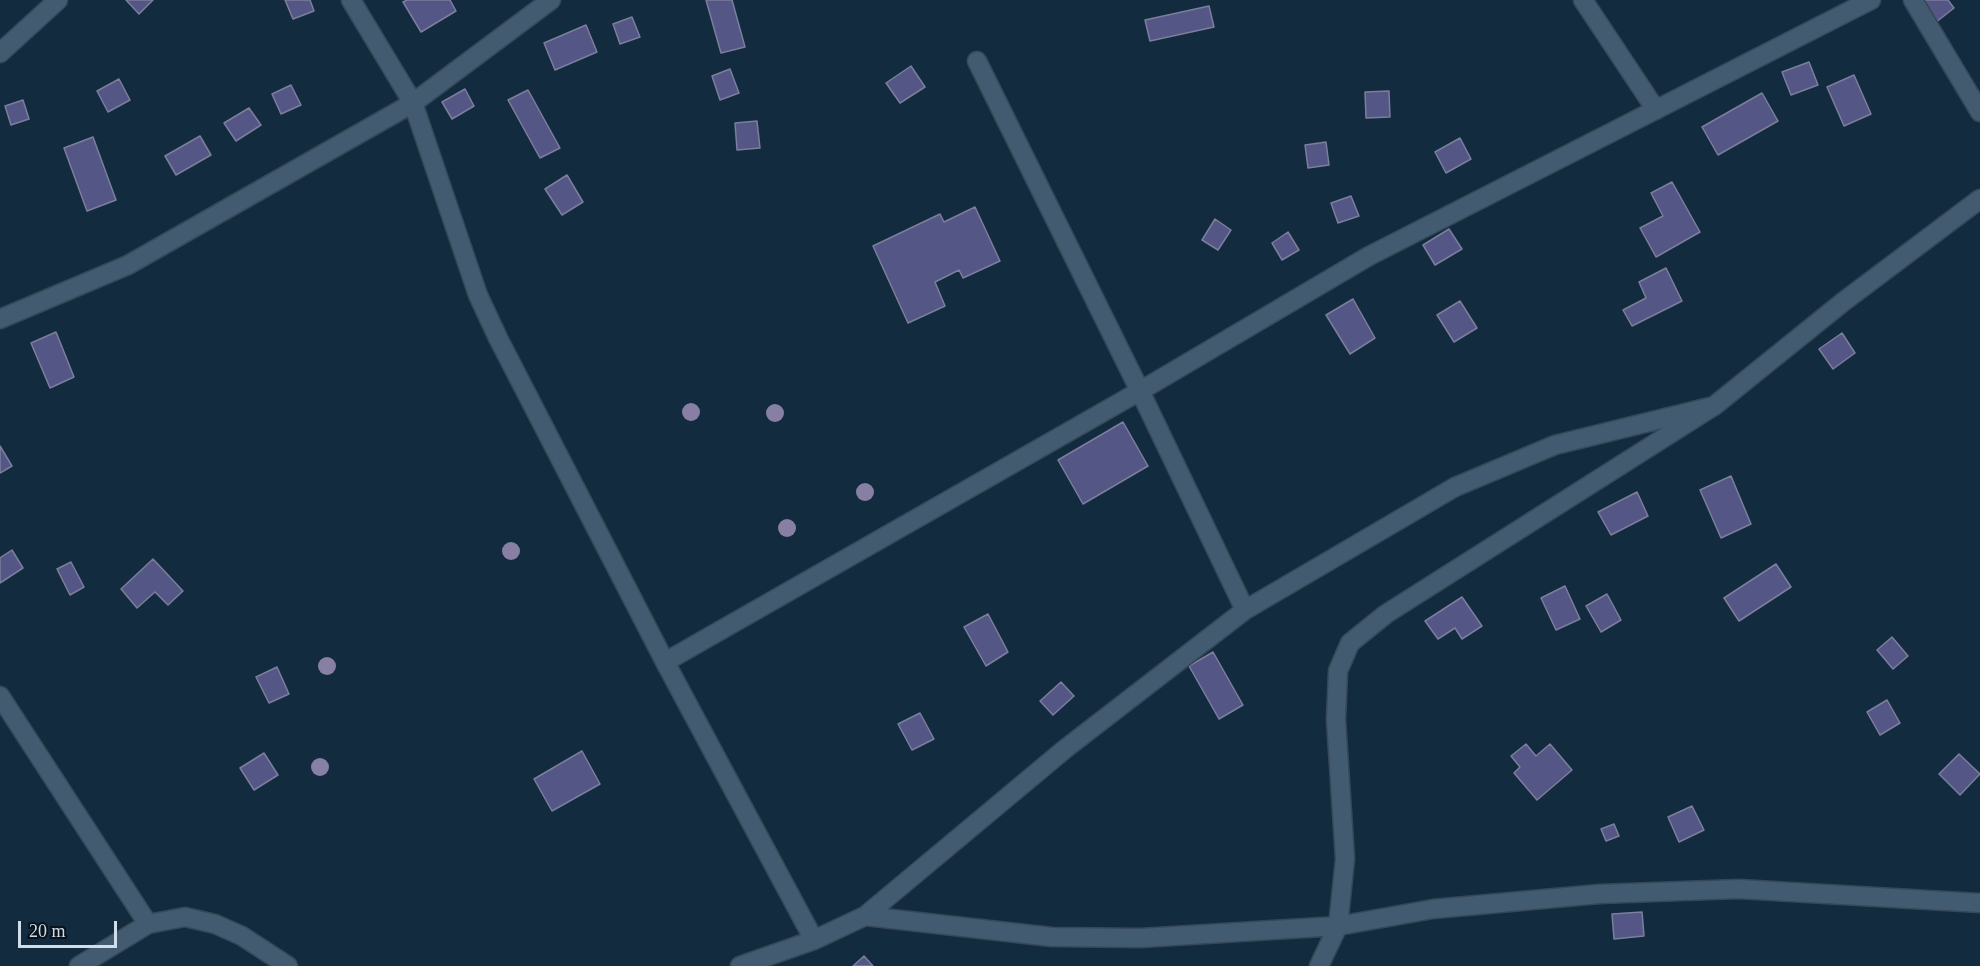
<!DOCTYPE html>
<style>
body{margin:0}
#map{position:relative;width:1980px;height:966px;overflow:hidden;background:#132b3e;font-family:"Times New Roman",serif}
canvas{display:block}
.scale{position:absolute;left:18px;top:921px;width:99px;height:27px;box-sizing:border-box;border:3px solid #d0deeb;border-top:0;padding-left:8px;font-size:18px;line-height:21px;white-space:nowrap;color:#d0deeb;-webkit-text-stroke:4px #08121b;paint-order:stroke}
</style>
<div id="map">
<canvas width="1980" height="966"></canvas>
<div class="scale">20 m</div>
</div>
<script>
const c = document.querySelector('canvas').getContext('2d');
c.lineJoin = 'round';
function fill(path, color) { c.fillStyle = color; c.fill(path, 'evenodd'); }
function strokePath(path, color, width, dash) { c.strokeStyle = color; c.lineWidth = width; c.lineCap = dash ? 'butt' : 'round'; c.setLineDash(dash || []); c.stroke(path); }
const building = new Path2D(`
 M 126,0 L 153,0 L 139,14 Z
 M 285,0 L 310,0 L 314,11 L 293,19 Z
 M 407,0 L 450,0 L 456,11 L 421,32 L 403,2 Z
 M 706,0 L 732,0 L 745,47 L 721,53 Z
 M 1920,0 L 1948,0 L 1954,8 L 1935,23 Z
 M 1209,6 L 1214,27 L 1150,41 L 1145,20 Z
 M 632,17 L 640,37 L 620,44 L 613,24 Z
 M 586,25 L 597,52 L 555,70 L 544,43 Z
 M 1809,62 L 1818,85 L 1791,95 L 1782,72 Z
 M 911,66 L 925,87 L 900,103 L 886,83 Z
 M 730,69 L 739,93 L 720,100 L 712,76 Z
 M 1854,75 L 1871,114 L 1844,126 L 1827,87 Z
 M 119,79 L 130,100 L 108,112 L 97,91 Z
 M 291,85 L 301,105 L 281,114 L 272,94 Z
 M 465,89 L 474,106 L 452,119 L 442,102 Z
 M 528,90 L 560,148 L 540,158 L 508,100 Z
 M 1389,91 L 1390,117 L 1366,118 L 1365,92 Z
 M 1762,93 L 1778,121 L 1718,155 L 1702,127 Z
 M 23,100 L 29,119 L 11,125 L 5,106 Z
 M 249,108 L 261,125 L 236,141 L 224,123 Z
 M 757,121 L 760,148 L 737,150 L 735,123 Z
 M 200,136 L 211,155 L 176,175 L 165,156 Z
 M 93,137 L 116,200 L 87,211 L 64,148 Z
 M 1460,138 L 1471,159 L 1446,173 L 1435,152 Z
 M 1326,142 L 1329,165 L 1308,168 L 1305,145 Z
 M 567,175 L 583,202 L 562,215 L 545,189 Z
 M 1672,182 L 1700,232 L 1656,257 L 1640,228 L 1663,216 L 1651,193 Z
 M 1351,196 L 1359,216 L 1338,223 L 1331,203 Z
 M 975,207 L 1000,261 L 963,278 L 959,270 L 935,282 L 945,306 L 908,323 L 873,246 L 940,214 L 944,222 Z
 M 1215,219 L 1231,230 L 1218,250 L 1202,240 Z
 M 1449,229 L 1462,249 L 1435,265 L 1423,245 Z
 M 1288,232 L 1299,250 L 1282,260 L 1272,243 Z
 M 1666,268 L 1682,301 L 1632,326 L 1623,310 L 1646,298 L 1639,282 Z
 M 1353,299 L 1375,338 L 1350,354 L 1326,315 Z
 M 1460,301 L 1477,328 L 1454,342 L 1437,315 Z
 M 56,332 L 74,377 L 50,388 L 31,343 Z
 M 1842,333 L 1855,353 L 1833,369 L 1819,349 Z
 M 1123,422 L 1148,466 L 1083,504 L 1058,460 Z
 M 0,446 L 12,466 L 0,473 Z
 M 1731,476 L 1751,524 L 1721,538 L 1700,490 Z
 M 1637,492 L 1648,516 L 1611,535 L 1598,512 Z
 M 12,550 L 23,568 L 0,583 L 0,558 Z
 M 153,559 L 183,591 L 168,605 L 155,592 L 137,608 L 121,589 Z
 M 71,562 L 84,587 L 70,595 L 57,569 Z
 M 1776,564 L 1791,587 L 1739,621 L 1724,598 Z
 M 1565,586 L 1580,619 L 1556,630 L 1541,598 Z
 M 1607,594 L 1621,620 L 1601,632 L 1586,606 Z
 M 1462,597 L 1482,626 L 1462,639 L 1455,628 L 1438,639 L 1425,621 Z
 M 988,614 L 1008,652 L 986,666 L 964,627 Z
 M 1892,637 L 1908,656 L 1893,669 L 1877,650 Z
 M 1213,652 L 1243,705 L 1219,719 L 1189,666 Z
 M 277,667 L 289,694 L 269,703 L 256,677 Z
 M 1061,682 L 1074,696 L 1053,715 L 1040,701 Z
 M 1887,700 L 1900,723 L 1880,735 L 1867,712 Z
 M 920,713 L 934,739 L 912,750 L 898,724 Z
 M 1526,744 L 1536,756 L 1550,744 L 1572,770 L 1537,800 L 1514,773 L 1520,767 L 1511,756 Z
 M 582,751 L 600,784 L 552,811 L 534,779 Z
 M 264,753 L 278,775 L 254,790 L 240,768 Z
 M 1959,754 L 1980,774 L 1960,795 L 1939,774 Z
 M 1692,806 L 1704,830 L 1679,842 L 1668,817 Z
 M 1614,824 L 1619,836 L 1606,841 L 1601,829 Z
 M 1642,912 L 1644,936 L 1614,939 L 1612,914 Z
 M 864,956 L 873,966 L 853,966 Z`);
fill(building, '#545785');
strokePath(building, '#7b7e9c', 1.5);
const street = new Path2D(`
 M 351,0 L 413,103 L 478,295 L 498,338 L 665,662
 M 1583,0 L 1656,110
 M 1913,0 L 1980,112
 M 977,61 L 1140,391 L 1245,610
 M 0,319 L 128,265 L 413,103 L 551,0
 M 0,696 L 148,924
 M 865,916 L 1052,937 L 1141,938 L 1338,926 L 1433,909 L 1599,894 L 1739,889 L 1980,903
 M 814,940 L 665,662 L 1140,391 L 1369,256 L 1871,0
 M 79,966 L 148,924 L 185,917 L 215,924 L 242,936 L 288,966
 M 740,966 L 814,940 L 865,916 L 1065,749 L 1245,610 L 1455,487 L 1555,445 L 1714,406
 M 1319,966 L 1338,926 L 1345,859 L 1336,720 L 1338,671 L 1350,643 L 1386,614 L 1714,406 L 1843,302 L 1980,199`);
const secondary = new Path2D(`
 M 0,53 L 58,0`);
strokePath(street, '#364758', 21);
strokePath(secondary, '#364758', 21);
strokePath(street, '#425b70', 18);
strokePath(secondary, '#425b70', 18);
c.fillStyle = '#887fa5';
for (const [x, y] of [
 [691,412],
 [775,413],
 [865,492],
 [787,528],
 [511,551],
 [327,666],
 [320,767]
]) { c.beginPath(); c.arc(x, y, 9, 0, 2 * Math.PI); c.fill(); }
</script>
